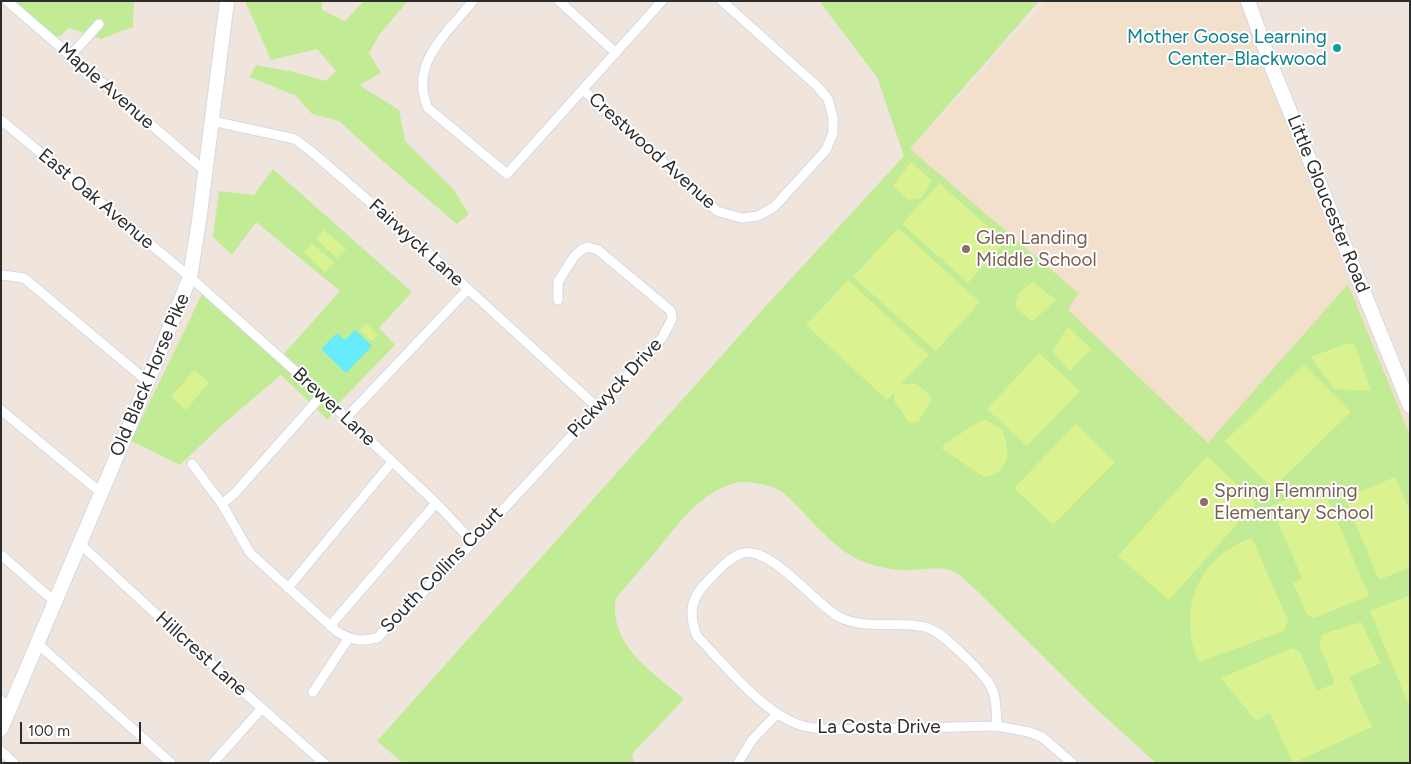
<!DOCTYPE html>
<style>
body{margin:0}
#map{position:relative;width:1411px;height:764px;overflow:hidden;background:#efe5dd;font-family:Figtree,sans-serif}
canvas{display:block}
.frame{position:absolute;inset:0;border:2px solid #2c2c2c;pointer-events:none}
.scale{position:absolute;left:20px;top:722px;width:121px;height:22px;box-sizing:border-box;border:2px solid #2c2c2c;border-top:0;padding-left:6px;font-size:15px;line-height:18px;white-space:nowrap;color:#2c2c2c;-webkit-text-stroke:4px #fff;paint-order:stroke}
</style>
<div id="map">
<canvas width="1411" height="764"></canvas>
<div class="frame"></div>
<div class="scale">100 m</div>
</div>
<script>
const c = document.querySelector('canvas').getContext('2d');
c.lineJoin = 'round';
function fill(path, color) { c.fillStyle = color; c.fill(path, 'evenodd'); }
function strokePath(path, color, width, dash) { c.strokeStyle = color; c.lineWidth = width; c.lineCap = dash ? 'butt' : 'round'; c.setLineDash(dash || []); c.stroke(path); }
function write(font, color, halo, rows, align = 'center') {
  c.font = font + ' Figtree,sans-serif'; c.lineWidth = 4; c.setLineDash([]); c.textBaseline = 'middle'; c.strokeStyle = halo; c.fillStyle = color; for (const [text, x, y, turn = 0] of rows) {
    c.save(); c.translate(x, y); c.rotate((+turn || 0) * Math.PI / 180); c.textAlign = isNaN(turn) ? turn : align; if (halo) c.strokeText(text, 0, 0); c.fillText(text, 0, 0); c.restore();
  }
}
fill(new Path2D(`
 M 1047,1 L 1248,1 L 1410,406 L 1410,763 L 766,306 Z`), '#f2dfcc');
fill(new Path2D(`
 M 15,1 L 134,1 L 133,27 L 101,39 L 69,28 L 57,38 Z
 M 245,1 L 322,1 L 322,10 L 345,21 L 364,1 L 408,1 L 379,35 L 369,53 L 381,73 L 359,85 L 399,110 L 405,141 L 453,189 L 469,214 L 457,224 L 386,164 L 339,121 L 312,114 L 296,96 L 250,77 L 256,65 L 294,72 L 326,81 L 336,71 L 317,49 L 271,60 Z
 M 819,1 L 1039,1 L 910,149 L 1078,293 L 1068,310 L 1208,443 L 1348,284 L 1410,436 L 1410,763 L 1156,763 L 1092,705 L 973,587 C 967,582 962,576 955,572 C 942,566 928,569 914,570 C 894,571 873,567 855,558 C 826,542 807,513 782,492 C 775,487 769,486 761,484 C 751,482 740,481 731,484 C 699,495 678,524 658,549 C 644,565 630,582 616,598 C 608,645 653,672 684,699 L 632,754 L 634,763 L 403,763 L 377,741 L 766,306 L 904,156 L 877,77 Z
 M 273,169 L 412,292 L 379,328 L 395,345 L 340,402 L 328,420 L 281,375 L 223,424 L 180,465 L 131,441 L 202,294 L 281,357 L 340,291 L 256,222 L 232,255 L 213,237 L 219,191 L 254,195 Z`), '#c1eb95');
fill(new Path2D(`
 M 911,162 L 931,180 L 927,190 L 921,198 L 908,200 L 893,186 Z
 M 939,183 L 1005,242 L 968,283 L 902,224 Z
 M 898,228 L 980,302 L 936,351 L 853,277 Z
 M 324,230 L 346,249 L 337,258 L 316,239 Z
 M 312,243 L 334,263 L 325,272 L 304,253 Z
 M 848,280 L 929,355 L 901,384 L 916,384 L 929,394 L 931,401 L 918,422 L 909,422 L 895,403 L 894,393 L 887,400 L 806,325 Z
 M 1033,282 L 1056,300 L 1032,322 L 1015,307 L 1019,292 Z
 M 366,323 L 378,335 L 372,341 L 360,330 Z
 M 1068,327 L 1091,349 L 1070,371 L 1052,351 Z
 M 1348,343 L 1355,345 L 1371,391 L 1334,389 L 1311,357 Z
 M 1039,353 L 1080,391 L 1027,446 L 987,409 Z
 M 1304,365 L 1351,412 L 1272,489 L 1225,441 Z
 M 194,370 L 209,382 L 186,410 L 171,397 Z
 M 984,419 L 1002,429 C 1010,450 1012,473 984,477 L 942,449 L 944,444 Z
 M 1076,424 L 1115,462 L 1053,525 L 1014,488 Z
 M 1207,456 L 1256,503 L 1169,600 L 1118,556 Z
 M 1395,477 L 1410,512 L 1410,567 L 1379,580 L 1345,498 Z
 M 1322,485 L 1369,596 L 1314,618 L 1307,614 L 1293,583 L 1302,578 L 1271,506 Z
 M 1252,538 L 1288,621 L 1284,631 L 1199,662 C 1176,611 1198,556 1252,538 Z
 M 1410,595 L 1410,708 L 1370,611 Z
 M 1361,622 L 1381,663 L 1349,677 L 1372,727 L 1293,763 L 1270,713 L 1256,721 L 1221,678 L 1292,648 L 1300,652 L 1317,691 L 1335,683 L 1319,644 L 1323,634 Z`), '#daf390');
fill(new Path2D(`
 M 355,330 L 372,346 L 346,373 L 321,349 L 337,333 L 345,340 Z`), '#67ecfb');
const street = new Path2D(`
 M 7,1 L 205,171
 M 473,1 C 448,32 408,64 428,108 L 507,174 L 662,1
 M 559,1 L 616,53
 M 71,55 L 99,24
 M 583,90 L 717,211 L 741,218 L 758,216 L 774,207 L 826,150 L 833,133 L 833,117 L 828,99 L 817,86 L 722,1
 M 1,120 L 190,277 L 322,395 L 436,503 L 473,542
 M 212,121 L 295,139 L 312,152 L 421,246 L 597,407
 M 2,275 L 24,278 L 147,381
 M 1,410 L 100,492
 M 346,418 L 468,289
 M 192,464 L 222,504 L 250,553 L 336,631 C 350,640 360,642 377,638 L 473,542 L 662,338 L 672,319 L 671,311 L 598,250 L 588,247 L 581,250 L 573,258 L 558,282 L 558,300
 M 222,504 L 235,493 L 322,395
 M 79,543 L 169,626 L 324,763
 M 1,555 L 54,601
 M 288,588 L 392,462
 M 330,626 L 436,503
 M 37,643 L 171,763
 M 313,692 L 348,639
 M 1,700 L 10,708
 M 997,726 C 996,712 997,697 990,685 C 983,673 948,639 936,632 C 931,629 923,626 918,626 C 892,622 863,629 839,617 C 815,604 768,542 740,554 C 726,560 715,574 705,584 C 690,599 689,617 697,636 C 724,664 765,716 804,726 C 811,728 819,728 827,730 L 997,726 L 1029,732 L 1042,737 L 1072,763
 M 1,751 L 14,763
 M 213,763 L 262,708
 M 738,763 L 752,740 L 777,714`);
const secondary = new Path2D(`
 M 1248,1 L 1271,65 L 1410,406
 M 1,729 L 133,418 L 190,277 L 199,221 L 227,1`);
strokePath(street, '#d2dae6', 11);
strokePath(secondary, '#d2dae6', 16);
strokePath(street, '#fff', 9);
strokePath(secondary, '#fff', 14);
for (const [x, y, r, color] of [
 [1337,48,5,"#0f9aa8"],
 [966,249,5,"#8d6e63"],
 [1204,502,5,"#8d6e63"]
]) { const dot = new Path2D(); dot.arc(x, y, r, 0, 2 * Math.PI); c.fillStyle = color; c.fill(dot); strokePath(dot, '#fff', 2); }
write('19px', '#0d838f', '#fff', [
 ["Mother Goose Learning",1327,37],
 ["Center-Blackwood",1327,59]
], 'right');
write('19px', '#2c2c2c', '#fff', [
 ["Maple Avenue",106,86,41],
 ["Crestwood Avenue",652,151,42],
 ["East Oak Avenue",96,199,40],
 ["Little Gloucester Road",1328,204,68],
 ["Fairwyck Lane",416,243,42],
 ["Old Black Horse Pike",150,375,-67],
 ["Pickwyck Drive",615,388,-47],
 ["Brewer Lane",334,407,43],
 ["South Collins Court",442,570,-46],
 ["Hillcrest Lane",201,654,42],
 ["La Costa Drive",879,727]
]);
write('19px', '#785e54', '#fff', [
 ["Glen Landing",976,238],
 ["Middle School",976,260],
 ["Spring Flemming",1214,491],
 ["Elementary School",1214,513]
], 'left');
</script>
